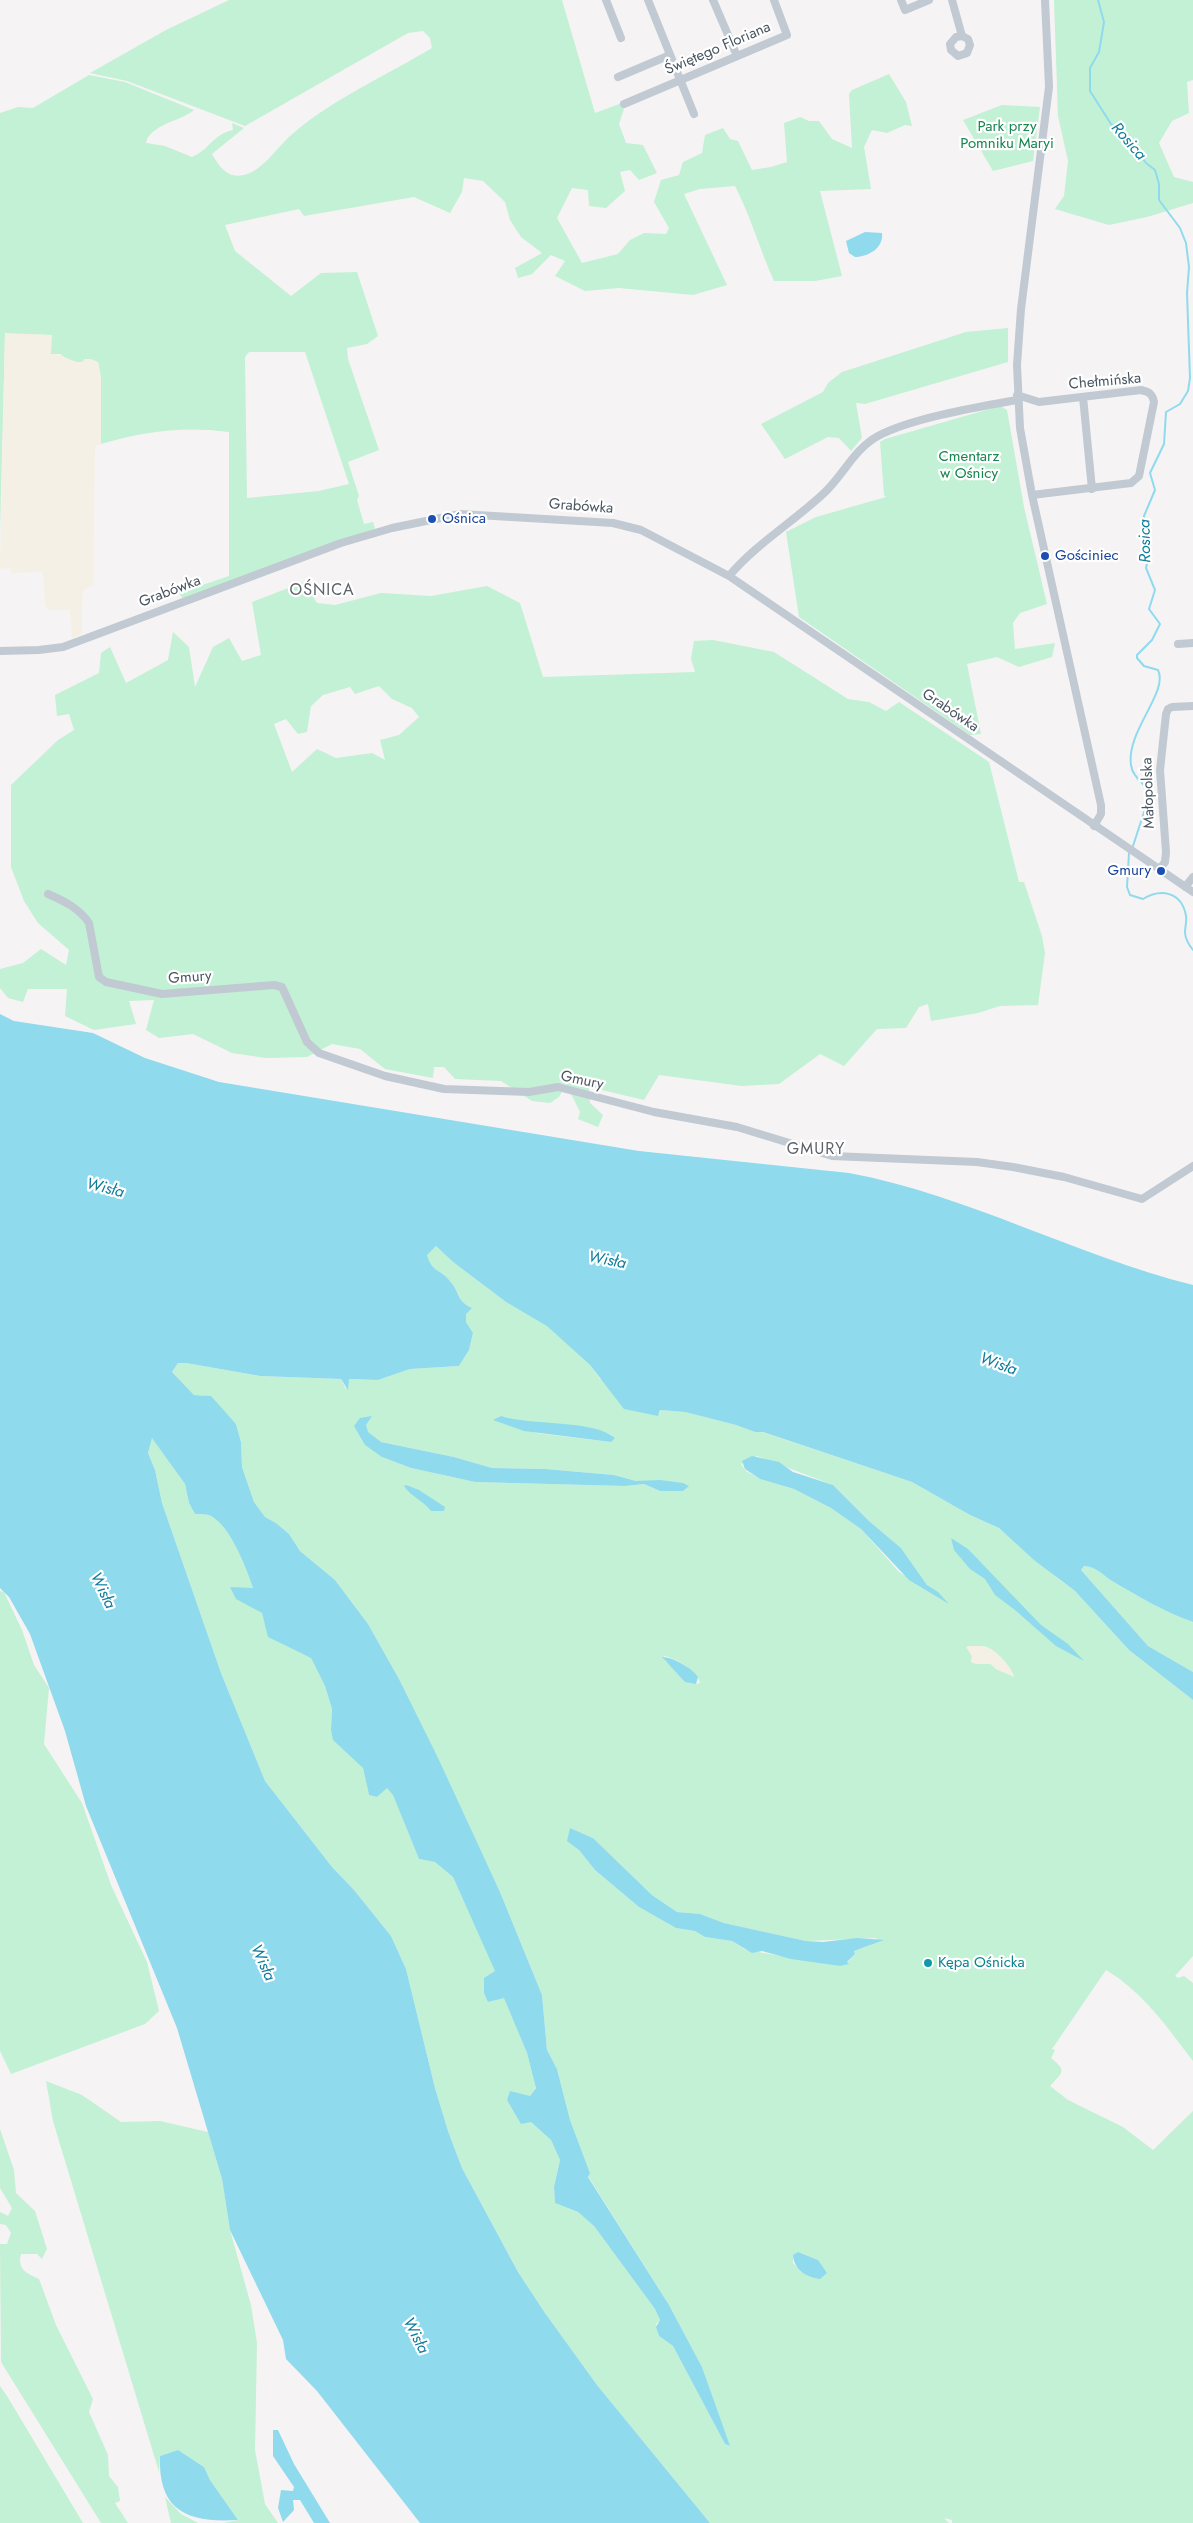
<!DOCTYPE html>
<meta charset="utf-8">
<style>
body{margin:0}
canvas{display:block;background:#f5f3f3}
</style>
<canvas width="1193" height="2523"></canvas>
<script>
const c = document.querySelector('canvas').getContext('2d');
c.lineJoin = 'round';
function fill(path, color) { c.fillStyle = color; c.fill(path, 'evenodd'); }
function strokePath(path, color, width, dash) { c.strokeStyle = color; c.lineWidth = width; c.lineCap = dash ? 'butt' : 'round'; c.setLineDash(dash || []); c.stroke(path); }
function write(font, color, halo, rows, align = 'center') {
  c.font = font + ' Jost,sans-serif'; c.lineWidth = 4.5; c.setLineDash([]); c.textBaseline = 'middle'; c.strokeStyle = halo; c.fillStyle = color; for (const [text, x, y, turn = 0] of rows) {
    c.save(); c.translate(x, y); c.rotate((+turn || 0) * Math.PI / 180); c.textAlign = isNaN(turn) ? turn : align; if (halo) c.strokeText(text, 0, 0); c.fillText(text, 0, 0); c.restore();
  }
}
fill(new Path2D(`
 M 229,0 L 562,0 L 595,113 L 622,103 L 624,109 L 619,124 L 626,143 L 643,145 L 657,173 L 639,180 L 630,170 L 620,172 L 625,191 L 606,208 L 589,206 L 588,190 L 572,188 L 557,218 L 582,263 L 618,254 L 630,240 L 644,233 L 666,234 L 669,228 L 654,202 L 661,180 L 679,175 L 683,162 L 702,153 L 705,135 L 723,128 L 730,139 L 738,141 L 752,170 L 771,167 L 787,162 L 784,123 L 800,117 L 809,121 L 819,121 L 832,139 L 852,148 L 849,94 L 852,90 L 889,74 L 906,102 L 912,126 L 905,125 L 887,133 L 872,130 L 864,147 L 871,189 L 820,191 L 842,276 L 815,281 L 774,281 C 760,250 751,217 735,186 L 700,189 L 684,194 L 727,285 L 693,295 L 619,288 L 585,291 L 555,276 L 565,261 L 551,255 L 532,274 L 518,278 L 515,268 L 542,253 L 521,237 L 510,220 L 505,202 L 483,181 L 464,178 L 462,192 L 450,213 L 414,197 L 304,216 L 299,209 L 225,225 L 235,251 L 291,296 L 321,273 L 357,272 L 378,336 L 367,344 L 347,348 L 348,359 L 379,450 L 348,462 L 359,496 L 357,500 L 364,524 L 373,522 L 375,529 L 329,544 L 183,599 L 179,593 L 229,576 L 229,432 C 183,426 146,431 101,444 L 101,378 L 98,362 L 71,362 L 60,354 L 51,354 L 51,335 L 5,334 L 0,533 L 0,113 L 18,107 L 33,108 L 89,75 L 125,82 L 194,110 C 182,121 150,124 146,143 L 165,146 L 192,157 C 209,150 212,135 233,130 L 232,123 L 244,128 L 212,154 C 219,166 227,179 244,175 C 262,171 277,148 290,136 C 332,99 384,77 432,48 L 430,38 L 423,31 L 408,33 L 245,126 L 127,81 L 90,73 L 166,30 ZM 249,352 L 305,352 L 349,484 L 319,491 L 247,498 L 245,357 Z
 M 1054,0 L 1193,0 L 1193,80 L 1187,82 L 1189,113 L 1172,121 L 1159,143 L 1174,177 L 1193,182 L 1193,203 L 1147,217 L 1109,225 L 1055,209 L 1064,196 L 1068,161 L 1058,116 Z
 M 1002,105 L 1040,107 L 1033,161 L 993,171 L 963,120 Z
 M 1008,328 L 1008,362 L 865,404 L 856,403 L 862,438 L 851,451 L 839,438 L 828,437 L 785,459 L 761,424 L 823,392 L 828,383 L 842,372 L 966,332 Z
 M 1000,406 L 1007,410 L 1024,507 L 1047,604 L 1020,613 L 1013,623 L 1015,649 L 1055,643 L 1052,657 L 1019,667 L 997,657 L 967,664 L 981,734 L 970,735 L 799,617 L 786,532 L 816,517 L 886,497 L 884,495 L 880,442 L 885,439 Z
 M 304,582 L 317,603 L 335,605 L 381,593 L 431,596 L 487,586 L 520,603 L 543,677 L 695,672 L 691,659 L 694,641 L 713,640 L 774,652 L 848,699 L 869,702 L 886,711 L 899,702 L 989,762 L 1019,882 L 1024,882 L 1042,936 L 1045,953 L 1038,1005 L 1000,1006 L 978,1013 L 931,1021 L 928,1004 L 919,1007 L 906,1028 L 877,1029 L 844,1066 L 820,1054 L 779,1084 L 742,1086 L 659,1075 L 644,1100 L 589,1087 L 590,1103 L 603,1115 L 598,1127 L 578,1119 L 580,1112 L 566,1084 L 559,1097 L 550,1103 L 532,1101 L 501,1081 L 455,1079 L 444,1067 L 434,1067 L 433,1078 L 385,1069 L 360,1049 L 332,1044 L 307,1057 L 266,1058 L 232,1053 L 193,1034 L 159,1038 L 146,1030 L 154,1000 L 129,1001 L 136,1024 L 94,1030 L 65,1016 L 67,989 L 28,989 L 23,1002 L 8,998 L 0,988 L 0,969 L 23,963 L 41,949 L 66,965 L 69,950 L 38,923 L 24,901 L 11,867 L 11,785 L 58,740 L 74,730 L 69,714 L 57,716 L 55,695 L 99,673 L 101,653 L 110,647 L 126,683 L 168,660 L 173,632 L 189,647 L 195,687 L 213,647 L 229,638 L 242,661 L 261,655 L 252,602 ZM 379,686 L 392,699 L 412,708 L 419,717 L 399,735 L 380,740 L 385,760 L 372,753 L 336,758 L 317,749 L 292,772 L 274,724 L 286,719 L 298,734 L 307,732 L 311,706 L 323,695 L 350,687 L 355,694 Z
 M 436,1246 L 453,1262 L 506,1302 L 547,1325 L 590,1365 L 600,1379 L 659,1415 L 660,1410 L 685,1412 L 736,1425 L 755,1432 L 762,1432 L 912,1482 L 970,1515 L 999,1528 L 1061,1581 L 1075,1591 L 1129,1650 L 1193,1700 L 1193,1956 L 1175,1976 L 1178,1978 L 1184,1976 L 1193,1983 L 1193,2061 C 1167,2027 1144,1993 1106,1970 L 1052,2049 L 1055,2050 L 1051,2058 C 1067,2071 1063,2072 1050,2086 L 1068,2100 L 1123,2127 L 1153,2150 L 1193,2111 L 1193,2523 L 952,2523 L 952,2520 L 944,2518 L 949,2523 L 710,2523 L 597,2385 L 545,2313 L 518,2272 L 462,2168 L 448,2131 L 435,2088 L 406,1969 L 391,1936 L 354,1890 L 332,1867 L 265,1781 L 221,1673 L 162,1503 L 155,1470 L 148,1453 L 152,1437 L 185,1484 L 189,1503 L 195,1514 C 199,1514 207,1514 211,1516 C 231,1527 246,1568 253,1588 L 236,1598 L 262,1613 L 269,1637 L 311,1658 L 325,1686 L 332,1709 L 331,1730 L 363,1768 L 369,1795 L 377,1797 L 387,1787 L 393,1794 L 419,1859 L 435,1862 L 453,1877 L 496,1972 L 489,2002 L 504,1997 L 527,2053 L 536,2087 L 530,2096 L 531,2122 L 551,2140 L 560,2160 L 554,2187 L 555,2203 L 578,2212 L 594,2226 L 655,2309 L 660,2320 L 656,2324 L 659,2336 L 673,2346 L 725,2444 L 729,2446 L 702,2367 L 669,2305 L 588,2176 L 590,2173 L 570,2120 L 557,2069 L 547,2050 L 542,1995 L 500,1892 L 399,1679 L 368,1624 L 335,1580 L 300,1551 L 289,1534 L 276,1523 L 265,1517 L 254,1502 L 242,1467 L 241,1442 L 236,1424 L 203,1395 L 194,1395 L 172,1372 L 178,1363 L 186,1363 L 259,1376 L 341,1379 L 346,1389 L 348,1379 L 378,1380 L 410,1369 L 459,1366 L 469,1350 L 473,1333 L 466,1322 L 466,1306 C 459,1298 457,1290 451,1282 C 442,1270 432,1273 426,1255 ZM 499,1416 C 536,1427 576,1421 612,1435 L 611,1442 L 536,1433 ZM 381,1442 L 454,1457 L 492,1468 L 545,1469 L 614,1475 L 636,1481 L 683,1483 L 683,1491 L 660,1491 L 644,1484 L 625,1486 L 475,1482 L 411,1468 L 382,1457 ZM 757,1456 L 833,1485 L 869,1521 L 901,1548 L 927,1585 L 947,1601 L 899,1572 L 861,1529 L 831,1508 L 794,1489 L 760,1479 L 746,1471 L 741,1464 ZM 970,1646 C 975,1647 978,1646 982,1646 C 995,1647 1008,1665 1014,1675 L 996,1669 L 991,1664 L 977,1664 L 971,1662 L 972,1656 L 967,1647 ZM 664,1656 C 676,1658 698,1671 700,1683 L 696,1684 L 665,1661 ZM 570,1828 L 593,1838 L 652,1895 L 677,1912 L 700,1914 L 724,1923 L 806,1941 L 877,1938 L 871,1945 L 854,1951 L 855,1954 L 847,1963 L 840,1966 L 746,1950 L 732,1941 L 705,1937 L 695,1931 L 676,1928 L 639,1907 L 595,1870 L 579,1850 ZM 798,2252 L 818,2260 L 816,2278 L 801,2272 L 793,2263 L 793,2255 Z
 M 1084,1566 C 1095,1566 1103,1575 1112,1581 C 1138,1596 1164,1612 1193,1622 L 1193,1672 L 1148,1646 L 1081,1570 Z
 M 0,1591 L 4,1592 L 22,1630 L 34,1665 L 49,1688 L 44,1744 L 82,1803 L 111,1885 L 147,1962 L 159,2011 L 145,2024 L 11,2074 L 0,2051 Z
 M 46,2081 L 82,2095 L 121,2122 L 160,2121 L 208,2132 L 222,2179 L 230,2230 L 251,2305 L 257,2343 L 255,2450 L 265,2504 L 278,2523 L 223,2523 L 238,2520 L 210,2480 L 204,2467 L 178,2450 L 160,2456 L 159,2472 L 53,2121 Z
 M 0,2129 L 14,2170 L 16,2193 L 35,2211 L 47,2249 L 42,2259 L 37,2254 L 21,2254 C 17,2269 26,2273 39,2279 L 56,2325 L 93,2399 L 89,2412 L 108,2455 L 109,2476 L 118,2487 L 120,2501 L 115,2503 L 128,2523 L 101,2523 L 1,2362 L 0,2244 L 7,2244 L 11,2233 L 6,2225 L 0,2224 L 0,2212 L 8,2216 L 12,2208 L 0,2188 Z
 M 0,2386 L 7,2396 L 83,2523 L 0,2523 Z
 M 165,2497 L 181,2514 L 198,2523 L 171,2523 Z`), '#c3f1d5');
fill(new Path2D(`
 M 5,333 L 52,335 L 51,354 C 63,354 69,361 82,363 L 84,359 L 91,359 L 98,362 L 101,378 L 101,444 L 95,446 L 93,585 L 84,590 L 82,602 L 82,634 L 72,638 L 70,610 L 48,610 L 45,605 L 43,572 L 11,573 L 11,568 L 0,569 Z
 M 970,1646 C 976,1647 980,1645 985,1647 C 997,1650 1010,1665 1014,1677 L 998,1670 L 991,1664 L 977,1664 L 971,1662 L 972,1656 L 966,1647 Z`), '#f5f0e5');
fill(new Path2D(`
 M 865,232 L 882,233 C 884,248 868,257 855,257 L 849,253 L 846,241 Z
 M 0,1014 L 14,1021 L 93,1033 L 145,1058 L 219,1082 L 639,1151 L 849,1173 C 968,1195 1076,1256 1193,1285 L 1193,1622 C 1164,1612 1138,1596 1112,1581 C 1103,1575 1095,1566 1084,1566 L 1081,1570 L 1148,1646 L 1193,1672 L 1193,1700 L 1129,1650 L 1075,1591 L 1034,1560 L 999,1528 L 970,1515 L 912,1482 L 763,1432 L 755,1432 L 736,1425 L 685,1412 L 660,1410 L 658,1416 L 624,1409 L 590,1365 L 547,1326 L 506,1302 L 453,1262 L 436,1246 L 427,1255 C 432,1273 441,1269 450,1281 C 459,1291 458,1303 472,1308 L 466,1314 L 466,1322 L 473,1333 L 469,1350 L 459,1366 L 410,1369 L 378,1380 L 349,1379 L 348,1390 L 341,1379 L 260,1376 L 186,1363 L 178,1363 L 172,1372 L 194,1395 L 211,1396 L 236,1424 L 241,1442 L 242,1467 L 254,1502 L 265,1517 L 276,1523 L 289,1534 L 300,1551 L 335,1580 L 368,1624 L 399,1679 L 438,1758 L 500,1892 L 542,1995 L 547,2050 L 557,2069 L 570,2120 L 590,2173 L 588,2177 L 669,2305 L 702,2367 L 730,2446 L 725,2444 L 673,2346 L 659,2336 L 656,2327 L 660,2320 L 655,2309 L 594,2226 L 578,2212 L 555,2203 L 554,2187 L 560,2160 L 551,2140 L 531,2122 L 521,2124 L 507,2100 L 510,2091 L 530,2096 L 536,2088 L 527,2053 L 504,1998 L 488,2002 L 484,1993 L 484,1978 L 495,1971 L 453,1877 L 435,1862 L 419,1859 L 393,1795 L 387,1788 L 377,1797 L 369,1795 L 363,1768 L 333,1740 L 331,1730 L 332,1709 L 325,1686 L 311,1658 L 268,1637 L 262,1613 L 236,1599 L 230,1587 L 253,1588 C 246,1568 231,1527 211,1516 C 207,1514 199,1514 195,1514 L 189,1503 L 185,1484 L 152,1438 L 148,1453 L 155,1470 L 162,1503 L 221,1673 L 265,1781 L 332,1867 L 354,1890 L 391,1936 L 406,1969 L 435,2088 L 448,2131 L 462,2168 L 518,2272 L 545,2313 L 597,2385 L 710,2523 L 420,2523 L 317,2391 L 286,2359 L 283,2340 L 230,2230 L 222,2179 L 177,2028 L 86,1806 L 65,1731 L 30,1634 L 9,1597 L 0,1588 Z
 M 372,1416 L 366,1425 L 368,1432 L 381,1442 L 454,1457 L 492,1468 L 545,1469 L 614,1475 L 636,1481 L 660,1480 L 683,1483 L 689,1486 L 683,1491 L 660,1491 L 644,1484 L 625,1486 L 475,1482 L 411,1468 L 382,1457 L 365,1445 L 354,1426 L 360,1418 Z
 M 501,1416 C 530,1426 593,1419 615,1438 L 611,1442 L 524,1431 L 493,1420 Z
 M 752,1456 L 779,1462 L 793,1472 L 833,1485 L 869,1521 L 901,1548 L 927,1585 L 938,1592 L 949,1604 L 909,1580 L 861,1529 L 831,1508 L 794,1489 L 760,1479 L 745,1469 L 742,1461 Z
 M 406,1485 L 419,1490 L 445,1507 L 444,1511 L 431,1511 C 423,1500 411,1497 404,1486 Z
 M 951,1538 L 968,1549 L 1041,1625 L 1068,1644 L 1084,1661 L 1056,1646 L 1015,1610 L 995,1595 L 985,1579 L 970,1569 L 954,1550 Z
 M 662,1657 C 673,1657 692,1668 698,1677 L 696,1684 L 685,1682 Z
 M 570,1828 L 593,1838 L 652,1895 L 677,1912 L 700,1914 L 724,1923 L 806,1941 L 823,1942 L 857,1938 L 884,1940 L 854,1951 L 855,1954 L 847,1962 L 849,1964 L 840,1966 L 791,1959 L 762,1951 L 752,1953 L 732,1941 L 705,1937 L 695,1931 L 676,1928 L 639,1907 L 595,1870 L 579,1850 L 567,1841 Z
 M 798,2252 L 818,2260 L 827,2273 L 820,2279 C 806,2277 794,2270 793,2255 Z
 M 273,2430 L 278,2430 L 294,2464 L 330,2523 L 314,2523 L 300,2500 L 293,2500 L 294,2510 L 283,2522 L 278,2508 L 281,2490 L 293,2491 L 294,2487 L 273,2456 Z
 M 178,2450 L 204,2467 L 210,2480 L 238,2520 C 186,2523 158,2510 160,2456 Z`), '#90daee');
strokePath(new Path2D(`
 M 1098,0 L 1104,22 L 1099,52 L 1090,68 L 1090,91 L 1111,124 L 1127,137 L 1146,163 L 1155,170 L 1159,184 L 1159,200 L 1180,228 L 1186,243 L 1189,267 L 1187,293 L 1190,378 L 1188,391 L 1180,404 L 1166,412 L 1164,444 L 1150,473 L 1155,490 L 1144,516 L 1150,551 L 1146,568 L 1155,590 L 1149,609 L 1160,624 L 1152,640 L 1137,655 L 1137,658 L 1144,666 L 1158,670 C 1169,692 1126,731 1131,765 C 1133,779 1146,783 1150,794 L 1132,849
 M 1129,853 L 1127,887 L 1130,895 L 1143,899 C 1161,888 1182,892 1186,916 C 1187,922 1185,926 1185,932 C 1185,938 1189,945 1193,950`), '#90daee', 2);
strokePath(new Path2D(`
 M 606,0 L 621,38
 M 648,0 L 694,114
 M 713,0 L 737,56
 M 901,0 L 905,10 L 929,0
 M 952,0 L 962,36 L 968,39 L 970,45 L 967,53 L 958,56 L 951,50 L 950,44 L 956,37 L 962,36
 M 1045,0 L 1049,87 L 1021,309 L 1017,365 L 1020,428 L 1032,495 L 1101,805 L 1101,814 L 1094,826
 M 618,77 L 670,55
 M 624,104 L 787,35 L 774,0
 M 1017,395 L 1039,402 L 1141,390 C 1149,392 1152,393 1154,402 L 1139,476 L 1131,483 L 1032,495
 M 1083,397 L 1092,489
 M 729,576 C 756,544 793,522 823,494 C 843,476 854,449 878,436 C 912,418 978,407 1017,400
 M 1178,644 L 1193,643
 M 0,651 L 39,650 L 63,647 L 341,543 L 392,528 L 460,514 L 613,523 L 641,530 L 729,576 L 1193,892
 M 1159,870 L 1165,862 L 1166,852 L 1160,770 L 1166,714 L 1168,709 L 1172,707 L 1193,706
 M 1185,887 L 1193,877
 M 48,894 C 64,901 79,908 89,923 L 99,977 L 106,982 L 162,994 L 274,985 L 282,987 L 307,1042 L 319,1053 L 385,1076 L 444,1089 L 529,1092 L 558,1087 L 654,1112 L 737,1127 L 832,1156 L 977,1162 L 1013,1167 L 1064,1177 L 1142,1199 L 1193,1166`), '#c1cad2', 8);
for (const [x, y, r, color] of [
 [432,519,5,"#1a4fb4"],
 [1045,556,5,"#1a4fb4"],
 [1161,871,5,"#1a4fb4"],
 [928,1963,5,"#0f9aa8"]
]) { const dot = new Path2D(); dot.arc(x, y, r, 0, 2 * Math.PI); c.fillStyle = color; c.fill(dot); strokePath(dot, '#fff', 2); }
write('15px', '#4a5661', '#fff', [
 ["Świętego Floriana",718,49,-23],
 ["Chełmińska",1105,382,-5],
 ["Grabówka",581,507,4],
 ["Grabówka",170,592,-21],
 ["Grabówka",950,711,34],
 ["Małopolska",1149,793,-92],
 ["Gmury",190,978,-4],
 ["Gmury",582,1081,12]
]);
write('15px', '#17864f', '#fff', [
 ["Park przy",1007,127],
 ["Pomniku Maryi",1007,144],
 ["Cmentarz",969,457],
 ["w Ośnicy",969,474]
]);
write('15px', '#164399', '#fff', [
 ["Ośnica",442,519],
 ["Gościniec",1055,556],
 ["Gmury",1151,871,"right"]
], 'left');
write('15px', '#0d838f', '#fff', [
 ["Kępa Ośnicka",938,1963]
], 'left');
write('italic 16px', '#0c7c9b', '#fff', [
 ["Rosica",1128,142,49],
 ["Rosica",1146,541,-91],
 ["Wisła",105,1189,14],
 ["Wisła",607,1261,11],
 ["Wisła",998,1365,20],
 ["Wisła",102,1591,64],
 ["Wisła",262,1963,66],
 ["Wisła",415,2336,63]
]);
c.letterSpacing = '1px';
write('16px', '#5f6368', '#fff', [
 ["OŚNICA",322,591],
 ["GMURY",816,1150]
]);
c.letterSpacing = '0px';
</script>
